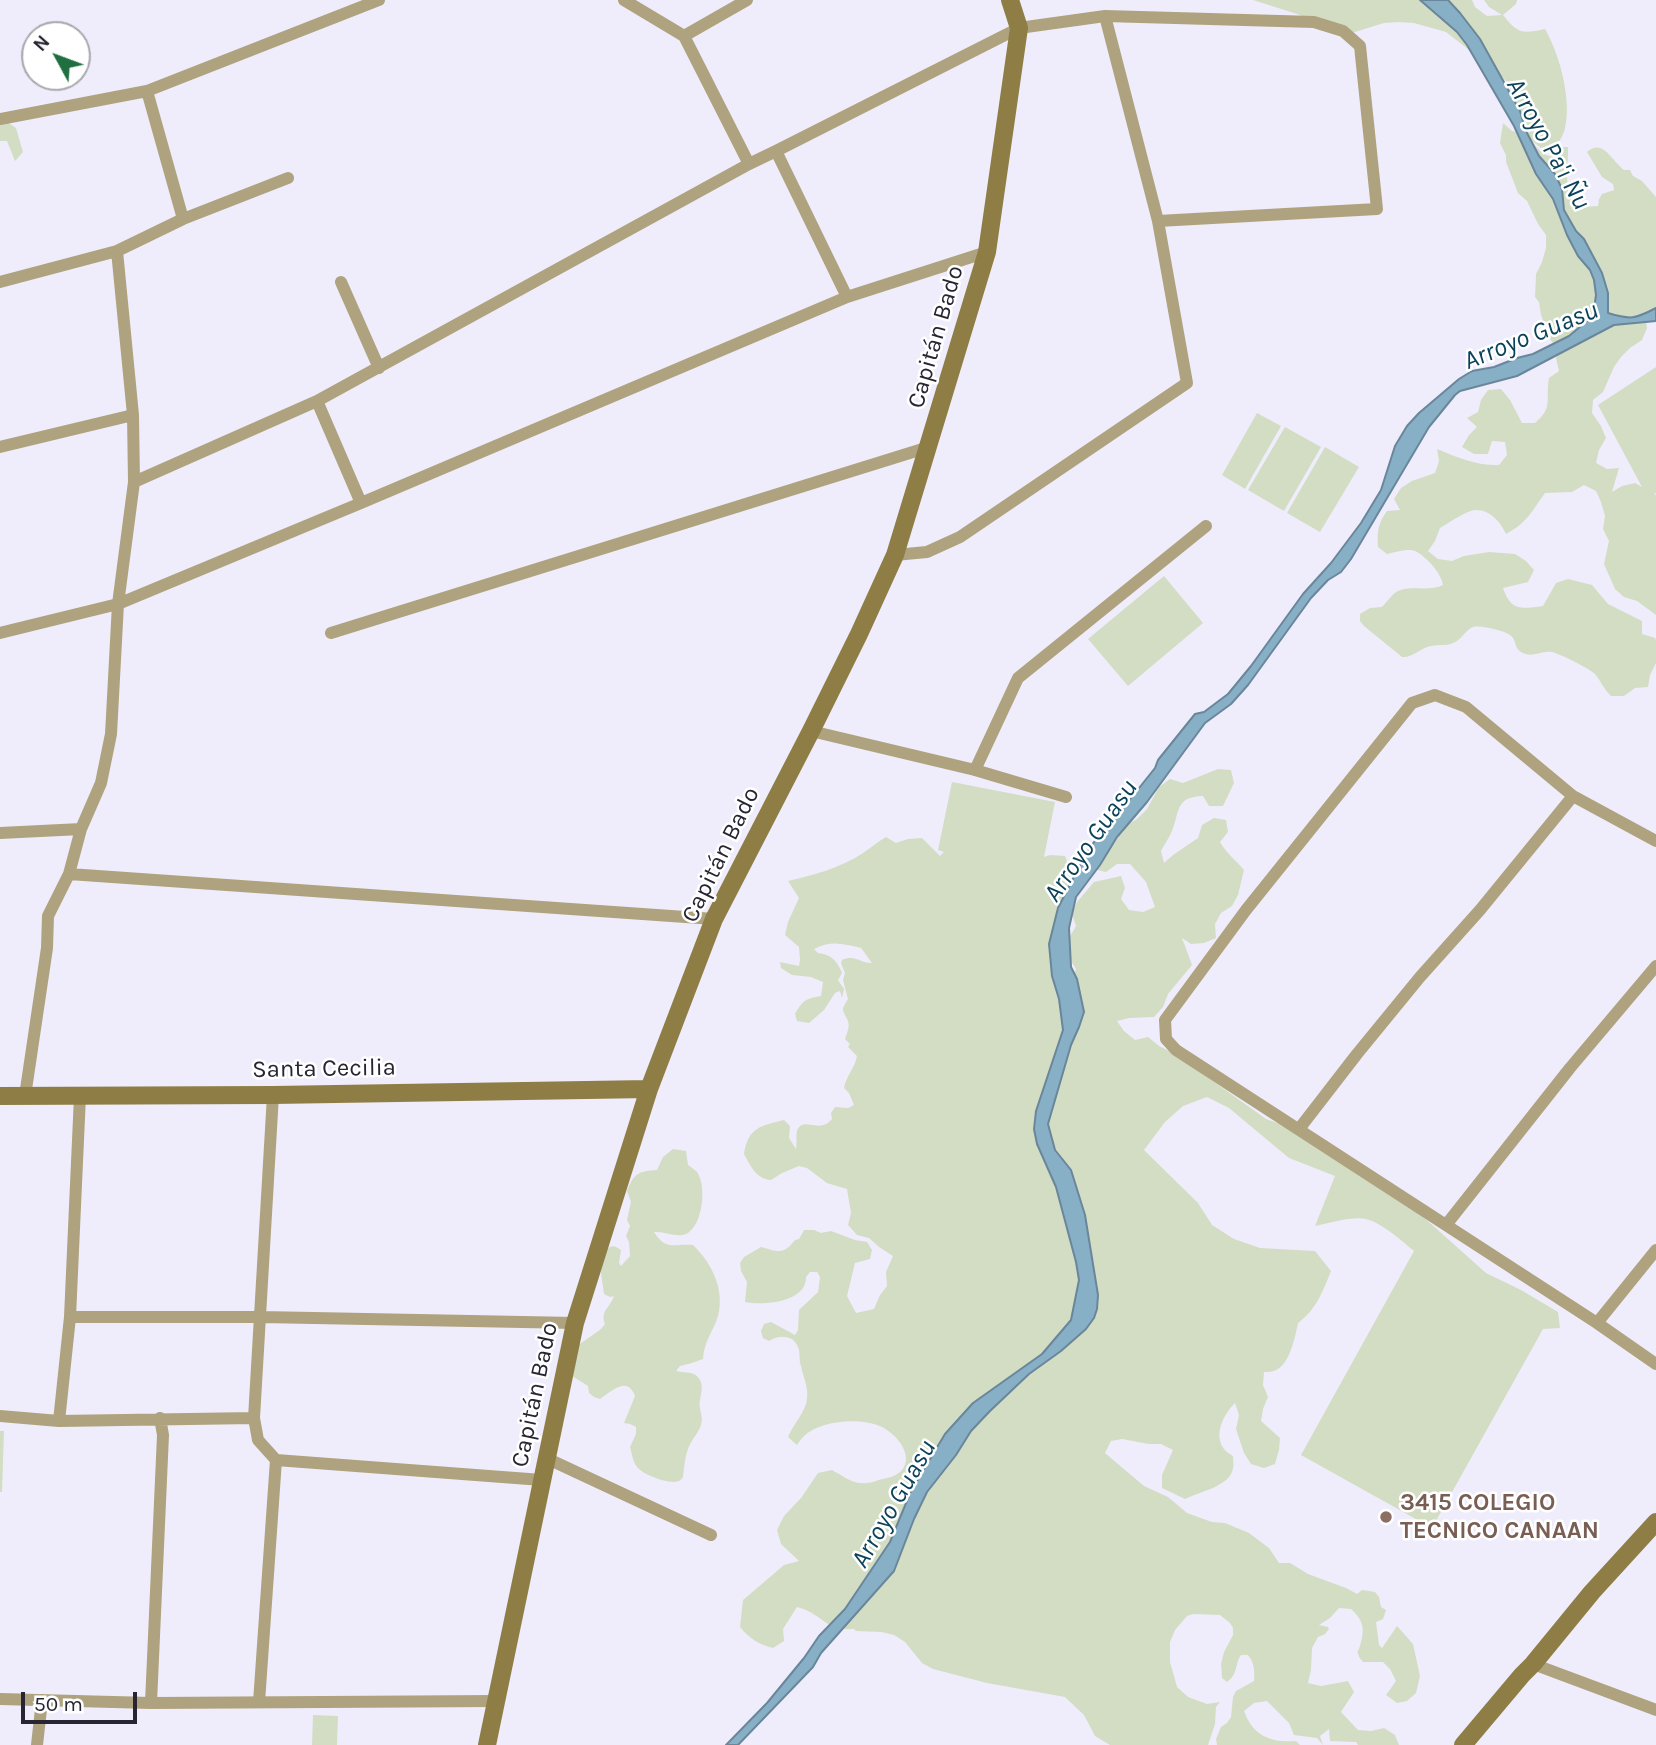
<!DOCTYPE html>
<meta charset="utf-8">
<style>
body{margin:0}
#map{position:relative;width:1656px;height:1745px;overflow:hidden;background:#efedfb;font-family:Karla,sans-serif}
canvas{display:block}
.north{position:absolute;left:21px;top:21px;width:70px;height:70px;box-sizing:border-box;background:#fff;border:2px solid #a9a8ad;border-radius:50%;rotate:311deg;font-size:19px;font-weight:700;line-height:28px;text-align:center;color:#272532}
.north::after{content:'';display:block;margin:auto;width:24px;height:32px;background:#1f6f40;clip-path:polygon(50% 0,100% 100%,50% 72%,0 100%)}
.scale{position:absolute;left:21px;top:1692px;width:116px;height:32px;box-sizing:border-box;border:4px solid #272532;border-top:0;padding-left:9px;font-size:21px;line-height:24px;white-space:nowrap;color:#272532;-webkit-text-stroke:5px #fff;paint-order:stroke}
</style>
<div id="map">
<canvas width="1656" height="1745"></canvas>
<div class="north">N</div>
<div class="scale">50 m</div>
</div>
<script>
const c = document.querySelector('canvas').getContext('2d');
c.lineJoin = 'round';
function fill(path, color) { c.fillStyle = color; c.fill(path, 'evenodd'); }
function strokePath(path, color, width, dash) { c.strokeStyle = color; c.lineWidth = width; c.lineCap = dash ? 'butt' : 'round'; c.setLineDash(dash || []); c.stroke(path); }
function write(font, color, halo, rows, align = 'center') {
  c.font = font + ' Karla,sans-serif'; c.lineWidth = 5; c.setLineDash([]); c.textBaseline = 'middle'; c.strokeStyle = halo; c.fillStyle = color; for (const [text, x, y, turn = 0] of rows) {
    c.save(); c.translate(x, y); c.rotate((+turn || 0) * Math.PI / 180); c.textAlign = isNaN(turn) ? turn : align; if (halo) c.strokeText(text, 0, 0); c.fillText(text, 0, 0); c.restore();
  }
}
fill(new Path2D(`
 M 1253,0 L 1472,0 L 1475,7 L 1487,16 L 1502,15 L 1489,7 L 1484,0 L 1517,0 L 1516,4 L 1503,15 C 1518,34 1522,34 1545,29 C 1560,55 1573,103 1564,132 C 1562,137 1558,143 1556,147 L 1541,148 L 1531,140 C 1537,148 1543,156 1554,157 L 1562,147 L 1568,147 C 1569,167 1561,193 1580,207 L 1598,206 L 1599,199 L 1602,194 L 1614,190 L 1613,184 L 1602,177 L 1587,152 C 1603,138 1611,160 1624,170 L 1630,170 L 1633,176 L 1642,181 L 1656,197 L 1656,310 L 1645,315 L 1647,328 L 1642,340 L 1630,348 L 1621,357 L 1614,367 L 1603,392 L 1593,400 L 1592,413 L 1601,426 L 1606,438 L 1599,450 L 1596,463 L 1607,469 L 1619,468 L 1612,492 L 1622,486 L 1635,483 L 1642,487 L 1598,405 L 1656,367 L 1656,493 L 1654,494 L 1656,495 L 1656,615 L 1637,601 L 1624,597 L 1615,589 L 1604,564 L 1609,541 L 1603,529 L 1605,516 L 1601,502 L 1596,491 L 1584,485 L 1572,492 L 1545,493 C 1531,512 1528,522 1506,534 C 1501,523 1491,510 1476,510 C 1467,510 1449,523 1440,528 L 1435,541 L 1428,551 L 1438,559 L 1452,561 L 1464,556 L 1489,552 L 1515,554 L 1526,561 L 1534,570 L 1528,582 L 1503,588 C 1511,611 1520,609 1543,606 L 1556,583 L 1568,579 L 1592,585 L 1608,604 L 1642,621 L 1642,634 L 1655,638 L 1656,640 L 1656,663 L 1650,675 L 1648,687 L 1635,688 L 1624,696 L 1611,696 C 1603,688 1601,681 1595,674 C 1589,668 1560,654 1552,652 C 1541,650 1532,659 1521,652 C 1515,648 1516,643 1513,638 C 1509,631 1480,625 1473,627 C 1467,629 1463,637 1457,641 C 1448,647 1440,644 1431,646 C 1420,648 1413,658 1402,657 L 1364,626 L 1360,621 L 1360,614 L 1370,608 L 1382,607 C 1387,602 1392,594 1398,591 C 1412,585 1429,592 1443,585 C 1442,574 1426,556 1415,551 C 1408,548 1395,552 1387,554 L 1378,547 C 1377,532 1378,523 1387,511 L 1400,510 L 1394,499 L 1401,488 L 1412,481 L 1435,473 L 1439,461 L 1437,449 C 1456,457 1478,466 1499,465 L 1507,455 L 1505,442 L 1492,441 L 1488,454 L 1474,454 L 1462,447 L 1469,435 L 1477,427 L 1467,418 L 1478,412 L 1481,400 L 1488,390 L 1501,389 L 1510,400 L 1522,423 L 1535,423 C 1554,407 1545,400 1549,378 L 1559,371 L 1556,358 L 1560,347 L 1554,344 L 1550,339 L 1541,315 L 1539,302 L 1535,297 L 1536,274 L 1542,262 L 1546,248 L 1546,235 L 1538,224 L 1527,201 L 1518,193 L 1506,162 L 1506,155 L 1500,143 L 1503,123 L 1512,131 L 1518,132 L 1513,110 L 1514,95 L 1507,82 L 1495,70 L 1446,32 L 1414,23 L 1399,22 L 1384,23 L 1355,32 L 1341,31 L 1297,14 Z
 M 0,120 L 6,121 L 16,128 L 23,152 L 15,161 L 7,141 L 0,141 Z
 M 1257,413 L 1281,426 L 1245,489 L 1222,475 Z
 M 1285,427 L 1321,447 L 1284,511 L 1248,490 Z
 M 1325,447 L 1359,467 L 1320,532 L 1287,513 Z
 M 1164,576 L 1203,623 L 1128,686 L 1088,639 Z
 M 1218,769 L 1231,770 L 1234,783 L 1223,806 L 1209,806 L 1203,796 C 1175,797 1180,811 1172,831 C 1169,838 1164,845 1161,851 L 1164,863 L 1173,855 L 1198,838 L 1202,825 L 1214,818 L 1226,820 L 1228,832 L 1220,842 C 1226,853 1236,860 1244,870 L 1238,895 L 1232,906 L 1221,913 L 1215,924 L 1216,938 L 1204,943 L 1191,944 L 1182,938 L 1192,965 L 1168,994 L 1163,1007 L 1154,1017 L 1129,1018 L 1117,1021 L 1124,1031 L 1135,1040 L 1148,1037 L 1159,1046 L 1175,1054 L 1266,1119 L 1291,1128 L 1411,1206 L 1486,1273 L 1521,1290 L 1558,1312 L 1560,1328 L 1543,1329 L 1432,1528 L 1301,1455 L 1414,1251 C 1402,1241 1382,1223 1366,1219 C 1353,1216 1329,1223 1315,1226 L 1335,1176 L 1289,1158 L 1229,1108 L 1207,1097 L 1183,1106 L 1165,1122 L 1144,1150 L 1198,1203 L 1212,1225 L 1234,1239 L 1260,1248 L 1315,1251 L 1331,1271 C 1323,1291 1316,1310 1298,1323 C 1295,1337 1290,1364 1276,1370 C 1272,1372 1268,1372 1264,1372 L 1263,1385 L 1268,1397 L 1263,1409 L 1261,1421 L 1280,1438 L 1279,1450 L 1275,1464 L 1264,1468 L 1251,1464 L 1244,1453 L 1236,1429 L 1239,1415 L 1235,1403 C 1224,1414 1213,1434 1224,1449 C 1226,1452 1230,1454 1233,1456 C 1233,1460 1234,1465 1233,1468 C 1231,1486 1199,1492 1185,1499 L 1162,1488 L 1162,1475 L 1173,1450 L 1161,1444 L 1149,1444 L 1122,1439 L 1111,1441 L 1105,1453 L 1144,1486 L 1168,1497 L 1187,1513 L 1212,1522 L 1225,1523 L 1249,1533 L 1269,1548 L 1279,1563 L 1290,1563 L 1308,1574 L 1346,1588 L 1357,1594 L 1362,1590 L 1375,1592 L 1379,1597 L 1381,1607 L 1386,1610 L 1383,1619 L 1376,1622 L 1379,1645 L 1382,1648 L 1397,1626 L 1413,1644 L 1420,1676 L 1416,1693 L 1407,1701 L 1397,1703 L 1386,1695 L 1396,1681 L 1390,1669 L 1383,1662 L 1363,1662 L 1359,1657 C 1357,1648 1357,1655 1360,1646 C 1365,1629 1364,1621 1351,1609 L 1339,1608 L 1330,1618 L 1319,1625 L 1328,1627 L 1329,1629 L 1325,1634 L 1318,1637 L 1312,1648 L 1311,1670 L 1308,1683 L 1321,1686 L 1348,1681 L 1354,1692 L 1341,1712 L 1358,1730 L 1371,1731 L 1384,1728 L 1395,1735 L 1399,1745 L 1358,1745 L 1356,1742 L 1330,1741 L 1329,1729 L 1320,1736 L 1323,1745 L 1317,1738 L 1294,1735 L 1289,1723 L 1267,1701 L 1254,1703 L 1244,1711 C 1253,1736 1271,1743 1296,1741 L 1300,1745 L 1217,1745 L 1216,1739 L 1221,1727 L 1227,1723 L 1231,1717 L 1233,1697 L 1236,1691 L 1254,1681 C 1255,1671 1254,1662 1248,1655 L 1241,1655 C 1234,1665 1239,1673 1227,1682 L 1222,1678 L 1221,1664 L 1224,1652 L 1233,1635 L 1233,1628 L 1230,1623 L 1220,1615 L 1193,1614 L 1187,1616 L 1175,1630 L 1170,1642 L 1170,1662 L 1177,1687 L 1188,1697 L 1207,1704 L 1220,1702 L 1216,1707 L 1215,1724 L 1208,1745 L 1110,1745 L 1095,1736 L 1084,1715 L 1065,1697 L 987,1683 L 933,1669 L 922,1663 L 905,1642 L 894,1635 L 882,1632 L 856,1631 L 854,1629 C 824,1631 822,1613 797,1607 L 783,1629 L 784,1641 L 773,1648 C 758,1644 750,1639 740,1627 L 743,1600 L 784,1565 L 799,1561 L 781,1544 L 777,1530 L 784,1516 L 801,1498 L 818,1473 L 832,1470 C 843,1476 854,1485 867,1483 C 872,1483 877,1480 883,1479 C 920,1473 907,1440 882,1427 C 861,1417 821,1420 804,1436 C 801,1439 799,1442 797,1445 L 788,1437 C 793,1425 802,1416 806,1404 C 810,1390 804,1380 801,1366 C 799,1361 800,1355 799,1350 C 795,1335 781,1334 769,1341 L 763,1338 L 761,1331 L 764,1324 L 771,1322 L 795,1335 L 798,1330 L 799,1310 L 818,1292 L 820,1277 L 817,1272 L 810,1272 L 806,1277 C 807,1302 763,1306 745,1302 L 747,1282 L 741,1271 L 740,1263 L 744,1257 L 761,1247 C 779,1252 783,1255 795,1240 L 799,1239 L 804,1230 L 814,1230 L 821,1233 L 831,1231 L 855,1240 L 867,1242 L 872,1250 L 870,1259 L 855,1263 L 847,1296 L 856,1313 L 874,1309 L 880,1295 L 887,1286 L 886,1272 L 893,1256 L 879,1247 L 869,1238 L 857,1235 L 848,1225 L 851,1213 L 847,1189 L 827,1183 L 807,1168 L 799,1166 L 782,1173 L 771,1180 C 756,1179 750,1165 744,1154 C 748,1127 761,1126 784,1120 L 790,1126 L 789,1138 L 796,1149 C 797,1144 796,1136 797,1131 C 803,1115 819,1135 832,1119 L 831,1113 L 835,1107 L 848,1108 L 854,1105 L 849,1093 L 844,1088 C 846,1076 855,1068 857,1056 L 848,1047 L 850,1044 L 845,1039 C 847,1033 850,1027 848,1021 C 843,1009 840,1012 848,999 L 843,980 L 845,973 L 841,963 L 842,960 C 855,954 861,964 872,963 L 861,948 C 844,944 831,940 814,949 L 818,953 C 831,954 838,962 842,973 L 838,980 L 844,989 L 842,998 L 840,991 L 835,993 L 824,1010 L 809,1023 L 797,1021 L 795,1014 C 803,1000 805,999 821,996 L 823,982 L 811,977 L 792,975 L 781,968 L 780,962 L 799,966 L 800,960 L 799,947 L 785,935 L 788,922 L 799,898 L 788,881 C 813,875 841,868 863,853 C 871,848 877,842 886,837 L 896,843 L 908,839 L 922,838 L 940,856 L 944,852 L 938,850 L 952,782 L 1055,802 L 1044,857 L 1050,855 L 1065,856 L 1070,869 L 1070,883 L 1055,918 L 1071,981 L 1076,969 L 1063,948 L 1076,926 L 1072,914 L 1077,902 L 1094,882 L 1121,876 L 1125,888 L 1121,899 L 1129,910 L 1143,912 L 1155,907 L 1146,882 L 1130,864 L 1117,864 L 1106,872 L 1094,869 L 1118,838 L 1125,826 L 1137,819 L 1147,809 L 1159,787 L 1170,779 L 1183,783 Z
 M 673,1149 L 686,1151 L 688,1165 C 691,1167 694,1169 697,1172 C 707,1186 703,1226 686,1234 C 676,1238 665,1231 654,1232 C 667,1252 674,1243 693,1245 C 712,1263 725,1290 718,1316 C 713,1332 704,1341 703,1359 L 692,1363 L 680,1366 L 676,1371 C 683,1373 692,1371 697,1376 C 707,1386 698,1398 700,1408 C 701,1415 703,1418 701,1425 C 698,1434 691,1440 688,1449 C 685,1457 684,1468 683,1477 C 682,1478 681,1480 679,1481 C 670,1485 645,1475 639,1469 C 633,1464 632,1454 630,1447 L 636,1434 L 636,1427 L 630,1424 L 624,1423 L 635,1396 C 627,1375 611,1392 600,1399 L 594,1397 L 589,1393 L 588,1386 L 572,1376 L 577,1346 L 601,1329 L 605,1324 C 600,1311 610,1308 614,1296 L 610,1297 L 604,1294 C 603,1280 596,1260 606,1250 C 612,1244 615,1246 621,1250 L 619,1263 L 621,1266 L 630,1256 L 629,1242 L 626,1236 L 630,1226 L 627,1220 L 631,1202 L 627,1191 C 634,1173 639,1171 657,1170 L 663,1157 Z
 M 0,1431 L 4,1431 L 2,1492 L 0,1492 Z
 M 313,1715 L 338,1716 L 337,1745 L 312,1745 Z`), '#d3ddc4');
const water = new Path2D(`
 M 1420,0 L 1448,0 L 1460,13 L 1480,39 L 1520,111 L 1526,131 L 1539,156 L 1555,174 L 1562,189 L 1564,210 L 1576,231 L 1584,239 L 1602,273 L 1608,293 L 1608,313 C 1631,320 1635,319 1656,308 L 1656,321 L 1614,325 L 1517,376 L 1460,391 L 1455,395 L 1429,427 L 1351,559 L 1341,572 L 1328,580 L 1311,598 L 1248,685 L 1231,704 L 1205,723 L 1147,802 L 1117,837 L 1100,865 L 1076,897 L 1069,928 L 1071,967 L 1077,979 L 1084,1012 L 1079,1027 L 1071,1045 L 1048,1124 L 1055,1150 L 1071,1170 L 1085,1215 L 1098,1295 L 1097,1309 L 1094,1318 L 1086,1329 L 1061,1351 L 1029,1374 L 990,1411 L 971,1431 L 956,1455 L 927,1492 L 914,1519 L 894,1571 L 821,1653 L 813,1667 L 738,1745 L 726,1745 L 767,1703 L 804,1658 L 819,1636 L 845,1609 L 890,1542 L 911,1491 L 945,1434 L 973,1403 L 1042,1354 L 1071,1320 L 1079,1280 L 1076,1262 L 1056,1187 L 1037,1144 L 1034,1129 L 1036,1111 L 1063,1030 L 1059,999 L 1052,976 L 1049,944 L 1058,908 L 1084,857 L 1096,839 L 1112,822 L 1155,768 L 1158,760 L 1195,714 L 1204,712 L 1228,694 L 1251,666 L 1303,594 L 1331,563 L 1361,523 L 1381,490 L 1395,446 L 1407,426 L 1419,413 L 1459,379 L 1472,371 L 1494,367 L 1517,358 L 1533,354 L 1569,336 L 1593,316 L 1596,295 L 1594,280 L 1590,270 L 1578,256 L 1567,235 L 1553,199 L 1536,174 L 1514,126 L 1467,45 L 1457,32 Z`);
fill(water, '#87b0c7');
strokePath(water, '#6a869a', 2);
strokePath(new Path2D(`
 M 624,0 L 684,36
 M 747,0 L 684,36 L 749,164
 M 147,91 L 183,219
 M 0,119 L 147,91 L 379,0
 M 776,151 L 847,297
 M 0,282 L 117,251 L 183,219 L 288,178
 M 341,282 L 379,368
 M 317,401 L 361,503
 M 0,447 L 133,415
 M 134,482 L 317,401 L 749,164 L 776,151 L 1019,28 L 1105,16 L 1314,22 L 1343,31 L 1360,46 L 1377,209 L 1158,221
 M 895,555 L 927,552 L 960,537 L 1187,383 L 1158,221 L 1105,16
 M 0,633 L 118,604 L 361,503 L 847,297 L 987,252
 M 331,633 L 929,447
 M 811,731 L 975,770 L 1066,797
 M 975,770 L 1018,678 L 1206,526
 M 0,833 L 81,829
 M 1656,841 L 1573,796 L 1466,707 L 1435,695 L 1412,703 L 1246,910 L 1165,1020 L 1166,1039 L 1176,1050 L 1597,1323 L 1656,1364
 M 69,874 L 714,919
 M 273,1095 L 254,1418 L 258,1440 L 276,1460 L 542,1480
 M 25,1096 L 47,948 L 48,916 L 69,874 L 81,829 L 101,783 L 111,734 L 118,604 L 134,482 L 133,415 L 117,251
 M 1299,1129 L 1357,1054 L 1420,977 L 1480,910 L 1573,796
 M 1446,1225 L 1570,1068 L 1656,966
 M 70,1317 L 261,1317 L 575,1323
 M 1597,1323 L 1656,1250
 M 0,1416 L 59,1421 L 254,1418
 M 59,1421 L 70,1317 L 80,1096
 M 546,1458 L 711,1535
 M 1533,1664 L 1656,1710
 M 0,1699 L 151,1703 L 496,1701
 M 259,1702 L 276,1460
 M 151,1703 L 163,1435 L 160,1418
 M 37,1745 L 42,1700`), '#aea37e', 12);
strokePath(new Path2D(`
 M 0,1096 L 273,1095 L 649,1089
 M 487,1745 L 575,1323 L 649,1089 L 714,919 L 811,731 L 859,634 L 895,555 L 987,252 L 1019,28 L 1010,0
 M 1463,1745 L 1522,1675 L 1533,1664 L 1592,1592 L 1656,1522`), '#8e7e45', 18);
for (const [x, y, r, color] of [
 [1386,1517,7,"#8d6e63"]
]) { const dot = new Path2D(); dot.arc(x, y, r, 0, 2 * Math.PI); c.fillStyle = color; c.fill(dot); strokePath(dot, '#fff', 2.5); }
write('24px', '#272532', '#fff', [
 ["Capitán Bado",936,337,-74],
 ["Capitán Bado",721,855,-64],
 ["Santa Cecilia",324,1069,-1],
 ["Capitán Bado",535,1395,-78]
]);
write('bold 24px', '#785e54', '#fff', [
 ["3415 COLEGIO",1400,1503],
 ["TECNICO CANAAN",1400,1531]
], 'left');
write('italic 26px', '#0b425b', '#fff', [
 ["Arroyo Pa'i Ñu",1548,144,61],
 ["Arroyo Guasu",1531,336,-22],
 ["Arroyo Guasu",1091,841,-55],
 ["Arroyo Guasu",894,1504,-60]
]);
</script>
